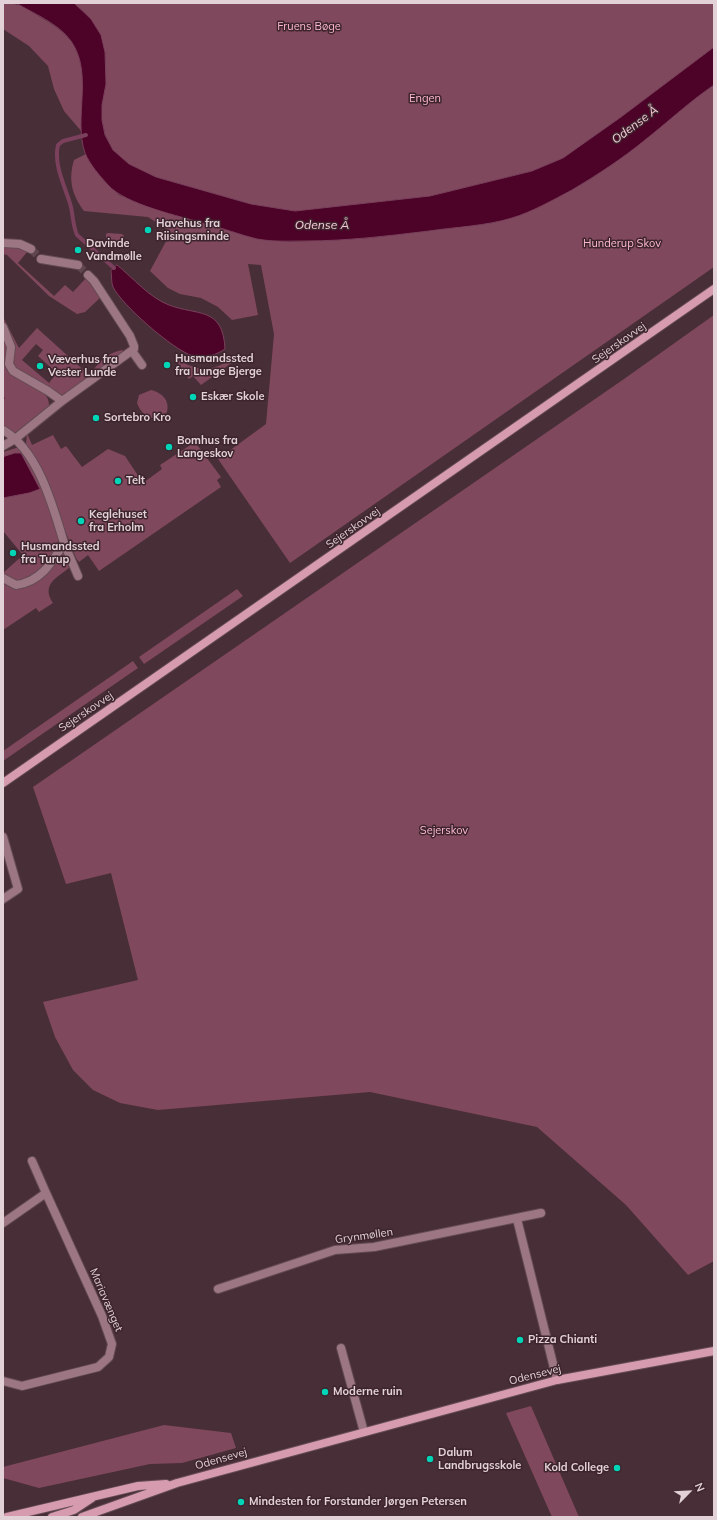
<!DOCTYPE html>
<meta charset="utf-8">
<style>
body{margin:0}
#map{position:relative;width:717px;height:1520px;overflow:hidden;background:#482e37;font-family:Mulish,sans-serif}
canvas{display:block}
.frame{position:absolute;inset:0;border:4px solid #e2d1d6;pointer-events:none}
.north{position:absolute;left:669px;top:1472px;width:40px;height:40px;-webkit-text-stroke:3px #3d242d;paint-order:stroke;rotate:66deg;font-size:11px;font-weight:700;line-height:16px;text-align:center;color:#e2d1d6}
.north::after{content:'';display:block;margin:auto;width:14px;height:18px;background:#e2d1d6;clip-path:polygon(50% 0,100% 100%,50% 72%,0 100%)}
</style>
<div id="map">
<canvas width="717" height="1520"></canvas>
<div class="frame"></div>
<div class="north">N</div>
</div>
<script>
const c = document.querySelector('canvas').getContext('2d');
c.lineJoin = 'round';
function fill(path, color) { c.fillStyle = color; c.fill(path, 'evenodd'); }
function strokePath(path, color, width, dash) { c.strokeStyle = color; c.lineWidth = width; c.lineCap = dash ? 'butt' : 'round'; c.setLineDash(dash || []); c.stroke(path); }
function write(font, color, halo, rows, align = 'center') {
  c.font = font + ' Mulish,sans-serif'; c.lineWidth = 3; c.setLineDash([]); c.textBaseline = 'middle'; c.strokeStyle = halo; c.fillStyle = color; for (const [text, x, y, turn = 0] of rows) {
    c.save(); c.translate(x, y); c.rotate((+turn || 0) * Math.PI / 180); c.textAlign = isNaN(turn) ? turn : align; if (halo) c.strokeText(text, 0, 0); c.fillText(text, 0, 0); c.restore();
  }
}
fill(new Path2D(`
 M 3,3 C 20,3 25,8 40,17 C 50,23 61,29 69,39 C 88,61 83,105 82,132 L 64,111 L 54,89 L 48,66 L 29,46 L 3,29 Z
 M 74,3 L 714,3 L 714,47 L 621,117 L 563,158 L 532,171 L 430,196 L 295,211 L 251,204 L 156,177 L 129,164 L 113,150 L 105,134 L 102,120 L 102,105 L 106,84 L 105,52 L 91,19 Z
 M 714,85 L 714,267 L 290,563 L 218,459 L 266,424 L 274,334 L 261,265 L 248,264 L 258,315 L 232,320 L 218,307 L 201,298 L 180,294 L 168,288 L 150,271 L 171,232 L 148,217 L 84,211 C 72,195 68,180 74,160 L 86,154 L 95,170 L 119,195 L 156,209 L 257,239 L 291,242 L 370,238 L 493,223 L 514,217 L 570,191 L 594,177 L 645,140 L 678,111 Z
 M 108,233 L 122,234 L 124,236 L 123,241 L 120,243 L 106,238 L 106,234 Z
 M 3,245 L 18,246 L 28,251 L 18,263 L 54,296 L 65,285 L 73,292 L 87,277 L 101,297 L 85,312 L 77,314 L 49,296 L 7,255 L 3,254 Z
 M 714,315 L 714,1261 L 688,1275 L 626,1205 L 537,1127 L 370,1092 L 158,1110 L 120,1103 L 93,1090 L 73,1070 L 55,1037 L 43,1002 L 138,980 L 111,873 L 66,884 L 33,787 L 624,379 Z
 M 3,317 L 19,348 L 37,328 L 89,375 C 99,363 106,353 122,350 L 124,352 L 67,395 L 62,395 L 17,370 L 13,362 L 10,336 L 3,322 ZM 36,344 L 43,350 L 38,356 L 57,373 L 49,383 L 22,360 Z
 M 3,332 L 8,345 L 6,366 L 8,370 C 19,383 51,386 49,407 L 26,426 L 14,434 L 3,428 L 3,401 L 5,398 L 3,396 Z
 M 235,357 L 237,359 L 201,385 L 193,376 L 189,379 L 175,359 C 202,372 209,373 235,357 Z
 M 151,390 C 162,393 170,400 167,412 C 156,424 142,417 137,403 L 139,395 Z
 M 27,433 L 32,445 L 53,435 L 61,449 L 66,446 L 82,467 L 108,449 L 125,456 L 143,483 L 162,469 L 160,465 L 195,442 L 221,477 L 217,480 L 221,487 L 99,571 L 88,555 L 79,562 L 76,558 L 53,500 L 26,444 Z
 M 19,447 C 40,472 48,505 59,536 C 56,559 38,574 18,581 L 4,576 L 3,573 L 23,555 L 3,531 L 3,498 L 35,491 L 15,453 L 3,457 L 3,452 Z
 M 63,553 L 65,553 L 69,568 C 56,578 41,585 53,603 L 39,612 L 36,608 L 3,630 L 3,580 L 18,587 Z
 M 237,589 L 243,596 L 144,664 L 139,657 Z
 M 133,661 L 138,668 L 3,761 L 3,751 Z
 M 531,1406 L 579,1517 L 552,1517 L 506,1413 Z
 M 164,1425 L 231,1433 L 236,1448 L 182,1463 L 150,1464 L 39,1488 L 3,1478 L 3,1467 Z`), '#80485c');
const water = new Path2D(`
 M 16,3 L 74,3 L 91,19 L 101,35 L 105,52 L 106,84 L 102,105 L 102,120 L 105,135 L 113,150 L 129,164 L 156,177 L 251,204 L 295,211 L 430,196 L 532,171 L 563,158 L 621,117 L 714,47 L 714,85 C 689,102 668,122 645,140 C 622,159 597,175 572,190 C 553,200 532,212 512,218 C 486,226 456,227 429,231 C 387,236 347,241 305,241 C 289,241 273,242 257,239 C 240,235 223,228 206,224 C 180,216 126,205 108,185 C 100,176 90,165 85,153 C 73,118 94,74 71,41 C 58,23 34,14 16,3 Z
 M 117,265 C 133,278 150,298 169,305 C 197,316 223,306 225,349 C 216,355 205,359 193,356 C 173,350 122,305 113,287 C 111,282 112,276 111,271 Z
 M 15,453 L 21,453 L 40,489 L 29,493 L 3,498 L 3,457 Z`);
fill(water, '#4d0228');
strokePath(water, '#7a405c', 1);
strokePath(new Path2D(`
 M 86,135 L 63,141 L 58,145 C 53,165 66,188 71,207 C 73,216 73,226 77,235 L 114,268`), '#7a405c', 4);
strokePath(new Path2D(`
 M 31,249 L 41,259
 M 78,265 L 88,275`), '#5f464f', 8, [8, 4]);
const street = new Path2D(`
 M 3,243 L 20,244 L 31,249
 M 41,259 L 78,265
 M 3,327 L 11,347 L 9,364 L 13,371 L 48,391 L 62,401
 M 132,351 L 142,365
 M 3,430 C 38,450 53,506 64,543 C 52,562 41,582 16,585 L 3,578
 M 3,446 L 15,439 L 62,401 L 134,349 L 134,346 L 130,336 L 94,281 L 88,275
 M 64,543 L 78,576
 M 3,837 L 18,889 L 3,899
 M 32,1161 L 46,1193
 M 517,1219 L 557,1380
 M 3,1223 L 46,1193 L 102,1316 L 112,1344 L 109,1357 L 98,1367 L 22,1386 L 3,1381
 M 218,1289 L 335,1250 L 374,1247 L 541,1213
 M 341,1348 L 364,1432`);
const secondary = new Path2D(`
 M 3,783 L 714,289
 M 7,1517 L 138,1486 L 166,1484
 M 52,1517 L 74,1510 L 92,1498
 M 82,1517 L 177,1483 L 557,1380 L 714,1351`);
strokePath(street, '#644b54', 10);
strokePath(secondary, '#644b54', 10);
strokePath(street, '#9c7783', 8);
strokePath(secondary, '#d69bae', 8);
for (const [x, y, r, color] of [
 [148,230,4,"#01d5b7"],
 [78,250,4,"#01d5b7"],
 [167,365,4,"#01d5b7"],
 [40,366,4,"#01d5b7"],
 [193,397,4,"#01d5b7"],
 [96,418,4,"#01d5b7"],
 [169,447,4,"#01d5b7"],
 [118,481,4,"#01d5b7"],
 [81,521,4,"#01d5b7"],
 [13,553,4,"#01d5b7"],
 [520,1340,4,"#01d5b7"],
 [325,1392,4,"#01d5b7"],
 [430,1459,4,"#01d5b7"],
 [617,1468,4,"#01d5b7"],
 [241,1502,4,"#01d5b7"]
]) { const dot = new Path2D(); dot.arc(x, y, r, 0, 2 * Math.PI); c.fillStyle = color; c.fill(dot); strokePath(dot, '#3d242d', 1.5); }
write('11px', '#febad1', '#3d242d', [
 ["Fruens Bøge",309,27],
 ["Engen",425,99],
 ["Hunderup Skov",622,244],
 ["Sejerskov",444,831]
]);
write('bold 11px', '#e2d1d6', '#3d242d', [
 ["Havehus fra",156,224],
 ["Riisingsminde",156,237],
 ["Davinde",86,244],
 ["Vandmølle",86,257],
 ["Husmandssted",175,359],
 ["fra Lunge Bjerge",175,372],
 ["Væverhus fra",48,360],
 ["Vester Lunde",48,373],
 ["Eskær Skole",201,397],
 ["Sortebro Kro",104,418],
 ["Bomhus fra",177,441],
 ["Langeskov",177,454],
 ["Telt",126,481],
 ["Keglehuset",89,515],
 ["fra Erholm",89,528],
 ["Husmandssted",21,547],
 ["fra Turup",21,560],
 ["Pizza Chianti",528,1340],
 ["Moderne ruin",333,1392],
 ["Dalum",438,1453],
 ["Landbrugsskole",438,1466],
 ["Kold College",609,1468,"right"],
 ["Mindesten for Forstander Jørgen Petersen",249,1502]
], 'left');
write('11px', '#e2d1d6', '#3d242d', [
 ["Sejerskovvej",619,343,-35],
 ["Sejerskovvej",353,528,-35],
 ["Sejerskovvej",86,712,-34],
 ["Grynmøllen",364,1236,-8],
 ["Mariavænget",106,1300,67],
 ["Odensevej",535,1375,-14],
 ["Odensevej",221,1459,-16]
]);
write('italic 12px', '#f9cbd9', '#3d242d', [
 ["Odense Å",635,125,-37],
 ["Odense Å",322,225]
]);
</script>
